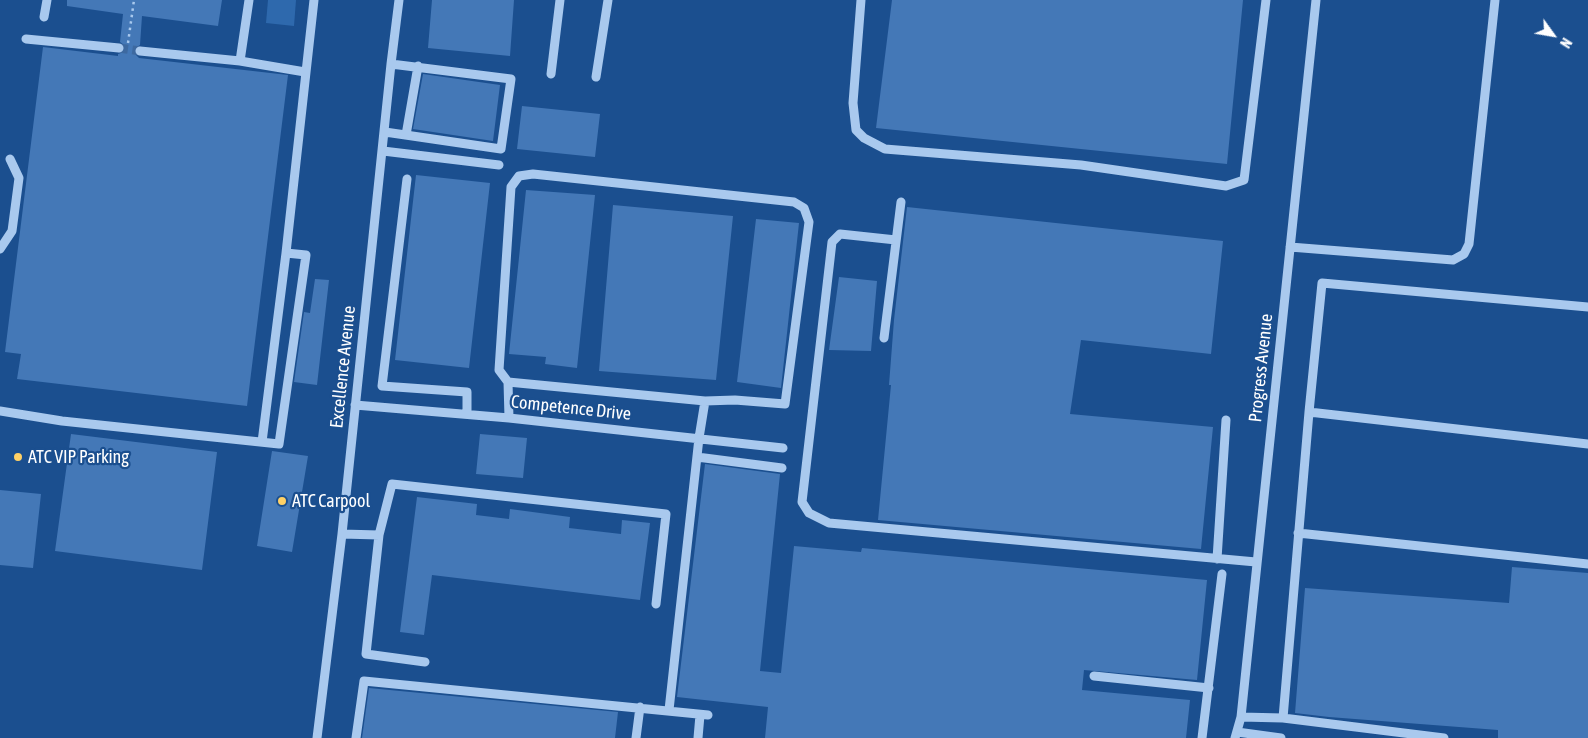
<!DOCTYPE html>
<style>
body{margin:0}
#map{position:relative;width:1588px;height:738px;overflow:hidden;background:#1b4f8f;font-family:"Asap Condensed",sans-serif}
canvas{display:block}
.north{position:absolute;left:1528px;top:10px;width:50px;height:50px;-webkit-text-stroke:4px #1b4f8f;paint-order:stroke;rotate:122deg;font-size:14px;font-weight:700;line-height:20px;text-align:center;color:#fff}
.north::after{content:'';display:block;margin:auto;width:18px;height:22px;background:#fff;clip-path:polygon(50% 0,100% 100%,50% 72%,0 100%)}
</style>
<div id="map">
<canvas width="1588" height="738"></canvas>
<div class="north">N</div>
</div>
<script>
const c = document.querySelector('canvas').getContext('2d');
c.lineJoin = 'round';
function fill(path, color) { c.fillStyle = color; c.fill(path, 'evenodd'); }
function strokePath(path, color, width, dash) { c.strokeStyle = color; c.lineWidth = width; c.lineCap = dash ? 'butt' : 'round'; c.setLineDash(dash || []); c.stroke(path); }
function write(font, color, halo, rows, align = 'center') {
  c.font = font + ' "Asap Condensed",sans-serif'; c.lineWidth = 4.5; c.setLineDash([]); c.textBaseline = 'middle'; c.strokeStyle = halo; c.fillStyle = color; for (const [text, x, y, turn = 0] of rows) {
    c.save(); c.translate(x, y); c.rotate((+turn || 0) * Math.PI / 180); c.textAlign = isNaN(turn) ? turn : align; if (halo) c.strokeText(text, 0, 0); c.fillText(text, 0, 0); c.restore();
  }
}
fill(new Path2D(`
 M 268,0 L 296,0 L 294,26 L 266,23 Z`), '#2e69ad');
fill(new Path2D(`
 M 67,0 L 222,0 L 218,26 L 142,16 L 140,45 L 135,48 L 135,54 L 139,58 L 288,75 L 247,406 L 17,379 L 21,354 L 5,352 L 43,47 L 118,56 L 118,54 L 124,52 L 125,49 L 124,45 L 120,42 L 123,14 L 67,6 Z
 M 432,0 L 514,0 L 510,56 L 428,48 Z
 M 892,0 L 1243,0 L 1227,164 L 876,128 Z
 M 423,74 L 500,85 L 493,141 L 413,129 Z
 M 522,106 L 600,114 L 595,157 L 517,149 Z
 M 416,175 L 490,183 L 469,368 L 395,360 Z
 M 526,190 L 595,195 L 577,368 L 545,364 L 546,357 L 509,354 Z
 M 613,205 L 733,216 L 716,380 L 599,371 Z
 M 907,207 L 1223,241 L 1211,354 L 1081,340 L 1070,414 L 1213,427 L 1201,549 L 878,520 L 891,385 L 889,385 L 894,320 Z
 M 756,219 L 799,223 L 781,388 L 737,382 Z
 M 839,277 L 877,281 L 871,351 L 829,350 Z
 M 315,279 L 329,280 L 317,385 L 294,382 L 304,312 L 310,313 Z
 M 71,434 L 217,452 L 202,570 L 55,551 Z
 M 480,434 L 527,438 L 523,478 L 476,474 Z
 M 272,451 L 308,456 L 292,552 L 257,546 Z
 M 705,464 L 780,474 L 760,671 L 781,673 L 794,546 L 861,552 L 862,548 L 1207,580 L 1197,680 L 1084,670 L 1082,690 L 1190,700 L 1186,738 L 765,738 L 768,707 L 677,697 Z
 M 0,490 L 41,494 L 33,568 L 0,565 Z
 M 417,497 L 477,504 L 476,515 L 509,519 L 510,509 L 570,517 L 569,528 L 621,534 L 622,520 L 650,523 L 640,600 L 432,575 L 424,635 L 400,632 Z
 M 1512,567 L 1588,573 L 1588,738 L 1498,738 L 1498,730 L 1329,717 L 1295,713 L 1305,588 L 1509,603 Z
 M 369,688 L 618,712 L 615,738 L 362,738 Z`), '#4478b7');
strokePath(new Path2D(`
 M 119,48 L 140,51`), '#3d69a0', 9, [9, 4.5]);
strokePath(new Path2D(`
 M 128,43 L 134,0`), '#a9c9ee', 2.5, [2.5, 4]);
strokePath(new Path2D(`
 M 861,0 L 853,103 L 856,130 L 864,138 L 885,149 L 1081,165 L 1226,186 L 1244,180 L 1266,0
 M 44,17 L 47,0
 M 26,39 L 119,48
 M 140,51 L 240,61 L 305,72
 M 240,61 L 249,0
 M 551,74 L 560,0
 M 596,77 L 608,0
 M 385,132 L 501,149 L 511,79 L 391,64
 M 406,135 L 418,66
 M 383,151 L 499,165
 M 407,179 L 382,386 L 467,392 L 467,414
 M 896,240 L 840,234 L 832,242 L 802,502 L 809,513 L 829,523 L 1256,562
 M 1290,247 L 1453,260 L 1464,254 L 1469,244 L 1495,0
 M 0,249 L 12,231 L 19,178 L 10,159
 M 884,338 L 901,202
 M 508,382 L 705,401 L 735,400 L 785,404 L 809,222 L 804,208 L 794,202 L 533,174 L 519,176 L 511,187 L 499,370 L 508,382 L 509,418
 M 355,405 L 509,418 L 783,448
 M 0,411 L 62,421 L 279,444 L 306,255 L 286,253
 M 1309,412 L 1588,444
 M 262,442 L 286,253 L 314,0
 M 697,457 L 782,468
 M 1298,533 L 1588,564
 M 342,534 L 379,535
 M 1217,559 L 1226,420
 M 425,662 L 366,654 L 379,535 L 392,484 L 666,514 L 656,604
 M 1094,676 L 1209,688
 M 669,710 L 699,438 L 705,401
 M 1241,717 L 1283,718 L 1444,738
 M 1283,718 L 1309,412 L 1322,283 L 1588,307
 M 1237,732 L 1281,738
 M 317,738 L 342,534 L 391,64 L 399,0
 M 356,738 L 364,681 L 708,715
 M 636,738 L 640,707
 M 698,738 L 700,715
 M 1202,738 L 1222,574
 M 1235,738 L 1241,717 L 1316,0`), '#a9c9ee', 9);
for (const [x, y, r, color] of [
 [18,457,5,"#ffd166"],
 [282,501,5,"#ffd166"]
]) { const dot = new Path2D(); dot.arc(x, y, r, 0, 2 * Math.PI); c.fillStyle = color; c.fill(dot); strokePath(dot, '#1b4f8f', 2); }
write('18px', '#fff', '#1b4f8f', [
 ["Excellence Avenue",343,367,-84],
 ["Progress Avenue",1261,368,-84],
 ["Competence Drive",571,408,6]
]);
write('18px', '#fff', '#1b4f8f', [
 ["ATC VIP Parking",28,457],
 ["ATC Carpool",292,501]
], 'left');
</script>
